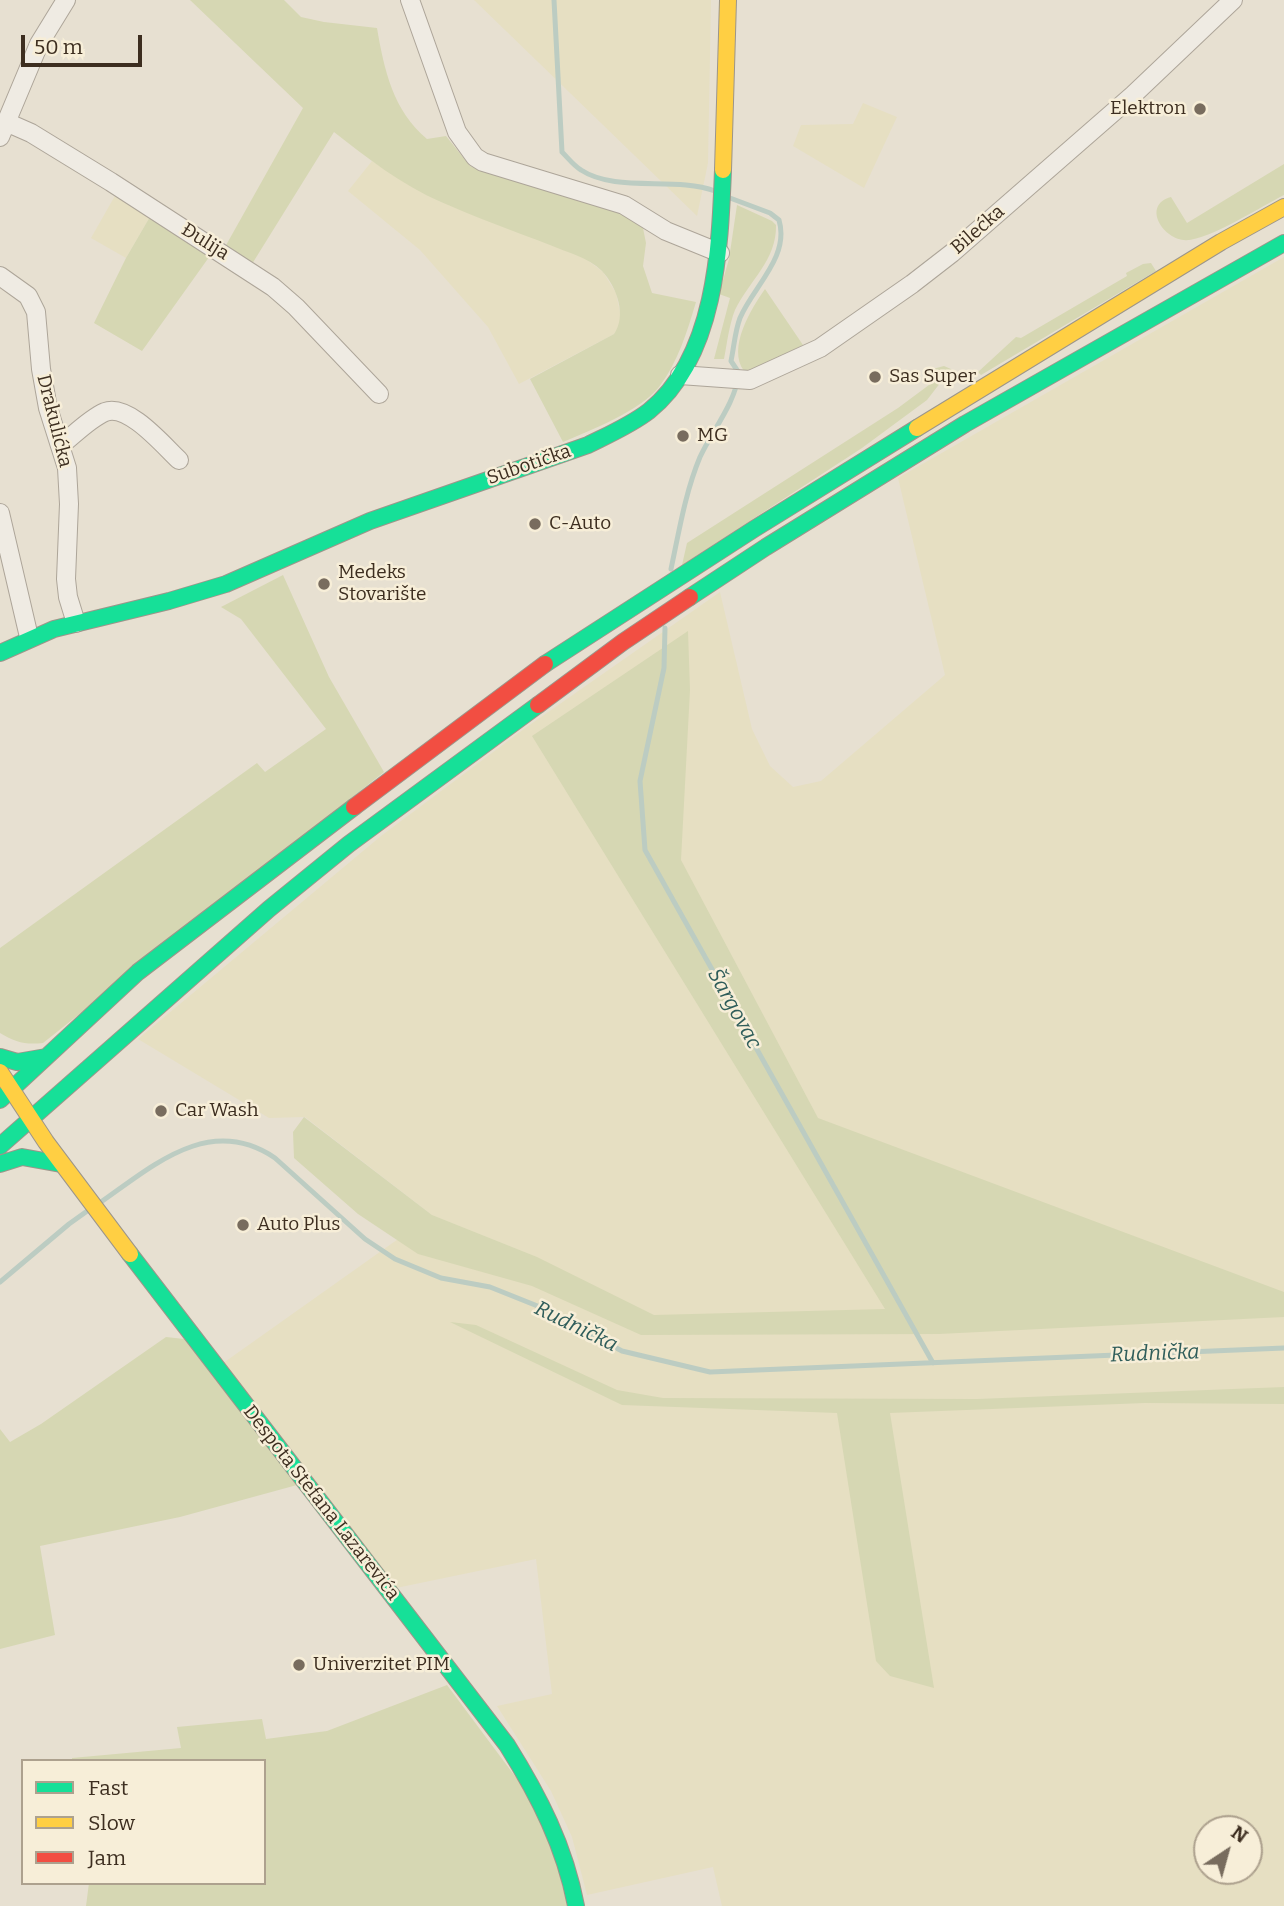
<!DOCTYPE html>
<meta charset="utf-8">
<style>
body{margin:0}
#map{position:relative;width:1284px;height:1906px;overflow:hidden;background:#e7e0d1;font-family:Bitter,serif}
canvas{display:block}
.legend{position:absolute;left:21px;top:1759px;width:245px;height:126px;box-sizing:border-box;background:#f7eed8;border:2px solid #ada18e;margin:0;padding:9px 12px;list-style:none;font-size:21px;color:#3d2e20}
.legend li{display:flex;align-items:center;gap:14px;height:35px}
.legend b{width:35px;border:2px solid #ada18e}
.north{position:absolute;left:1193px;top:1815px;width:70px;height:70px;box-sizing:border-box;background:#f7eed8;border:2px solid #ada18e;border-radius:50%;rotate:36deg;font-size:19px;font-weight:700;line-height:28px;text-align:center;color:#3d2e20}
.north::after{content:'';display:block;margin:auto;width:24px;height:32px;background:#786c5e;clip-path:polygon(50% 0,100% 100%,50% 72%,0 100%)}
.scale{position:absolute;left:21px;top:35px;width:121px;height:32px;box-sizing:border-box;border:4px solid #3d2e20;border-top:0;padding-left:9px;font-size:21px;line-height:24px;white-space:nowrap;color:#3d2e20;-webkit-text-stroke:5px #f7eed8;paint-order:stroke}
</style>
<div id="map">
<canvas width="1284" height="1906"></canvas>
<ul class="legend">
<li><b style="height:9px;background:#16e098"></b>Fast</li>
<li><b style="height:9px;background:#ffcf43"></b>Slow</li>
<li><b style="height:9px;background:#f24e42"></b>Jam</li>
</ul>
<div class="north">N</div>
<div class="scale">50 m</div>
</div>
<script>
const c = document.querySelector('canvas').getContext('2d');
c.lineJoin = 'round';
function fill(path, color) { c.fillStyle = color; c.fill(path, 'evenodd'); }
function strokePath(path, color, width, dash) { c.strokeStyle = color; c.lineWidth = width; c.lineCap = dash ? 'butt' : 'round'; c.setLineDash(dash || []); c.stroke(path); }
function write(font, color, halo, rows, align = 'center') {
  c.font = font + ' Bitter,serif'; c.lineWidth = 5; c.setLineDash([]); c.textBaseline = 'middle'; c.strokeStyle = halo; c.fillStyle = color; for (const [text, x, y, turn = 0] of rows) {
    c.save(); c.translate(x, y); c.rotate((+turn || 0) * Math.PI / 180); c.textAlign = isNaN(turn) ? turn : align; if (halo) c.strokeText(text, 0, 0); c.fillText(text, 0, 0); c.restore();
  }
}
fill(new Path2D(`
 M 474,0 L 711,0 L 708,163 L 697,216 Z
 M 863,103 L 897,117 L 864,188 L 793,146 L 801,125 L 853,124 Z
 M 372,161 L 439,201 L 582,256 L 603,272 L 616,293 L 621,317 L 620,326 L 614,334 L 519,384 L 488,327 L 420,250 L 348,191 Z
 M 116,194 L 151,215 L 126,258 L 91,238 Z
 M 1284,257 L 1284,1906 L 722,1906 L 713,1867 L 587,1895 L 572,1837 L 551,1791 L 497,1706 L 552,1694 L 536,1559 L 396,1588 L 219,1366 L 432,1215 L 305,1117 L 269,1118 L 138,1039 L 381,836 L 524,729 L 720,592 L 752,729 L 770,766 L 793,787 L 821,781 L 945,675 L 898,478 ZM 1207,1829 L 1249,1829 L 1249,1871 L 1207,1871 Z`), '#e6dfc2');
fill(new Path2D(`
 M 190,0 L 284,0 L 301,17 L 324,22 L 377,28 C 384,69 393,111 427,139 L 446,136 L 470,166 L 484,172 L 625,214 L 642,223 L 646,243 L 643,266 L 652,293 L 696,302 C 687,332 678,362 659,387 C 640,411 591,430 563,442 L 530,379 L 614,334 C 627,316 617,287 602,271 C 588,257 568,253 550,245 C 514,231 477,218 441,202 C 402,185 367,158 334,132 L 252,264 L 225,247 L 303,108 Z
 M 1284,164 L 1284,195 C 1264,205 1204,243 1184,240 C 1162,238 1142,205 1171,197 L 1187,223 Z
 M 737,205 L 772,221 L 776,225 C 777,260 749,281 735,310 C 729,325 727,344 724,359 L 714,359 L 730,298 L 719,294 L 729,259 Z
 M 151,215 L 212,253 L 142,351 L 94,323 L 126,258 Z
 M 1151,263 L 1156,271 L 981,375 L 978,372 L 1016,337 L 1021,338 L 1127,276 L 1126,273 L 1143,264 Z
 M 765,289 L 803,345 L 755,369 L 744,371 C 727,348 751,309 765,289 Z
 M 944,366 L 951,369 L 927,400 L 862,448 L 682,565 L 687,543 L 898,408 L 937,379 L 929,370 Z
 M 283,575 L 329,677 L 384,772 L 43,1043 C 25,1045 15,1042 0,1033 L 0,948 L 257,763 L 265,772 L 326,729 L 241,619 L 221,607 Z
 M 688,631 L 690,690 L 681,860 L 818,1118 L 1284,1292 L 1284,1317 L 939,1334 L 641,1335 L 532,1286 L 418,1254 L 358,1214 L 294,1158 L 293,1132 L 304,1117 L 432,1215 L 537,1257 L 654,1315 L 885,1309 L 532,736 Z
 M 450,1322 L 476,1325 L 617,1390 L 663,1398 L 977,1399 L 1284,1387 L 1284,1404 L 1145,1403 L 890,1413 L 934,1688 L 890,1676 L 876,1661 L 837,1413 L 622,1405 Z
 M 166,1337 L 184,1339 L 297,1485 L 180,1517 L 40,1546 L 55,1635 L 0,1649 L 0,1429 L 10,1442 L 41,1424 Z
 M 447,1685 L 529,1795 L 553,1845 L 567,1906 L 86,1906 L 89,1883 L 264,1883 L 264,1761 L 72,1761 L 72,1758 L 181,1748 L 177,1727 L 262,1719 L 266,1739 L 327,1731 Z`), '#d6d7b3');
strokePath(new Path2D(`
 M 554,0 L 562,152 C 568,158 574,166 581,170 C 616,193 675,176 715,191
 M 671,569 C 679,532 685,493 700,457 C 713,429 735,404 739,373 L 731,361 C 734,347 735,331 740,318 C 753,287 790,257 779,220 L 770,213 L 730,198
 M 665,628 L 664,668 L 640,781 L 645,850 L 933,1363
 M 101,1202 C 154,1165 210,1114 275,1158 L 365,1239 L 395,1259 L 441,1278 L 490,1287 L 540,1307 L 622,1351 L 710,1372 L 1284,1348
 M 0,1282 L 69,1224 L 90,1209`), '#bcccc2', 5);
const street = new Path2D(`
 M 410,0 L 457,132 L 475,157 L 483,162 L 624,205 L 666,231 L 720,253
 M 6,122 L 31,133 L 111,182 L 273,287 L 296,307 L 379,394
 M 0,137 L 39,44 L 66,0
 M 0,276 L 28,296 L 36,312 L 41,369 L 48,408 L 67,468 L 69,504 L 66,579 L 68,597 L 76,623
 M 680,375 L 750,380 L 820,348 L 912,284 L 952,253 L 1133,95 L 1233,0
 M 61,445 C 74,435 89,419 105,412 C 128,403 163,445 179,460
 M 0,513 L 29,637`);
const fast = new Path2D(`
 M 690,597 L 766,547 L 965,424 L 1284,243
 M 0,653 L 54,629 L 169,601 L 226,584 L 370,521 L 588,445 C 608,435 631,425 649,411 C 716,357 720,248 723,170
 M 545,664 L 754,529 L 917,428
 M 0,1057 L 17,1062 L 46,1057
 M 0,1100 L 138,972 L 354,807
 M 0,1146 L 269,909 L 349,844 L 538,705
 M 0,1164 L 22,1157 L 61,1164
 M 130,1254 L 507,1745 C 539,1796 565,1847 576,1906`);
const slow = new Path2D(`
 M 723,170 L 728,0
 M 917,428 L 1221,242 L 1284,207
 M 0,1072 L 46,1142 L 130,1254`);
const jam = new Path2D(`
 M 538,705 L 623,642 L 690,597
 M 354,807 L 545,664`);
strokePath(street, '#ada599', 20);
strokePath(fast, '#9c958a', 18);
strokePath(slow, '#9c958a', 18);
strokePath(jam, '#9c958a', 18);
strokePath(street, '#efebe3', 18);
strokePath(fast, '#16e098', 16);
strokePath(slow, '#ffcf43', 16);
strokePath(jam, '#f24e42', 16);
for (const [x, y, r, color] of [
 [1200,109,7,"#786c5e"],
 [875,377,7,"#786c5e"],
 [683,436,7,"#786c5e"],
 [535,524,7,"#786c5e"],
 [324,584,7,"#786c5e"],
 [161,1111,7,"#786c5e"],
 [243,1225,7,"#786c5e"],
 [299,1665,7,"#786c5e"]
]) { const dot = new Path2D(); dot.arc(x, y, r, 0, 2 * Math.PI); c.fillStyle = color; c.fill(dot); strokePath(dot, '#f7eed8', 2.5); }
write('19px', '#3d2e20', '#f7eed8', [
 ["Elektron",1186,109,"right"],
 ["Sas Super",889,377],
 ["MG",697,436],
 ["C-Auto",549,524],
 ["Medeks",338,573],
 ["Stovarište",338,595],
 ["Car Wash",175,1111],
 ["Auto Plus",257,1225],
 ["Univerzitet PIM",313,1665]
], 'left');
write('19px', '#3d2e20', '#f7eed8', [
 ["Bilećka",978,230,-41],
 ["Đulija",205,242,32],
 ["Drakulićka",54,421,76],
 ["Subotička",529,465,-19],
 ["Despota Stefana Lazarevića",321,1503,52]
]);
write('italic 21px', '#2f5d5a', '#f7eed8', [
 ["Šargovac",734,1009,61],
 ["Rudnička",576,1327,26],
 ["Rudnička",1155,1354,-2]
]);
</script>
